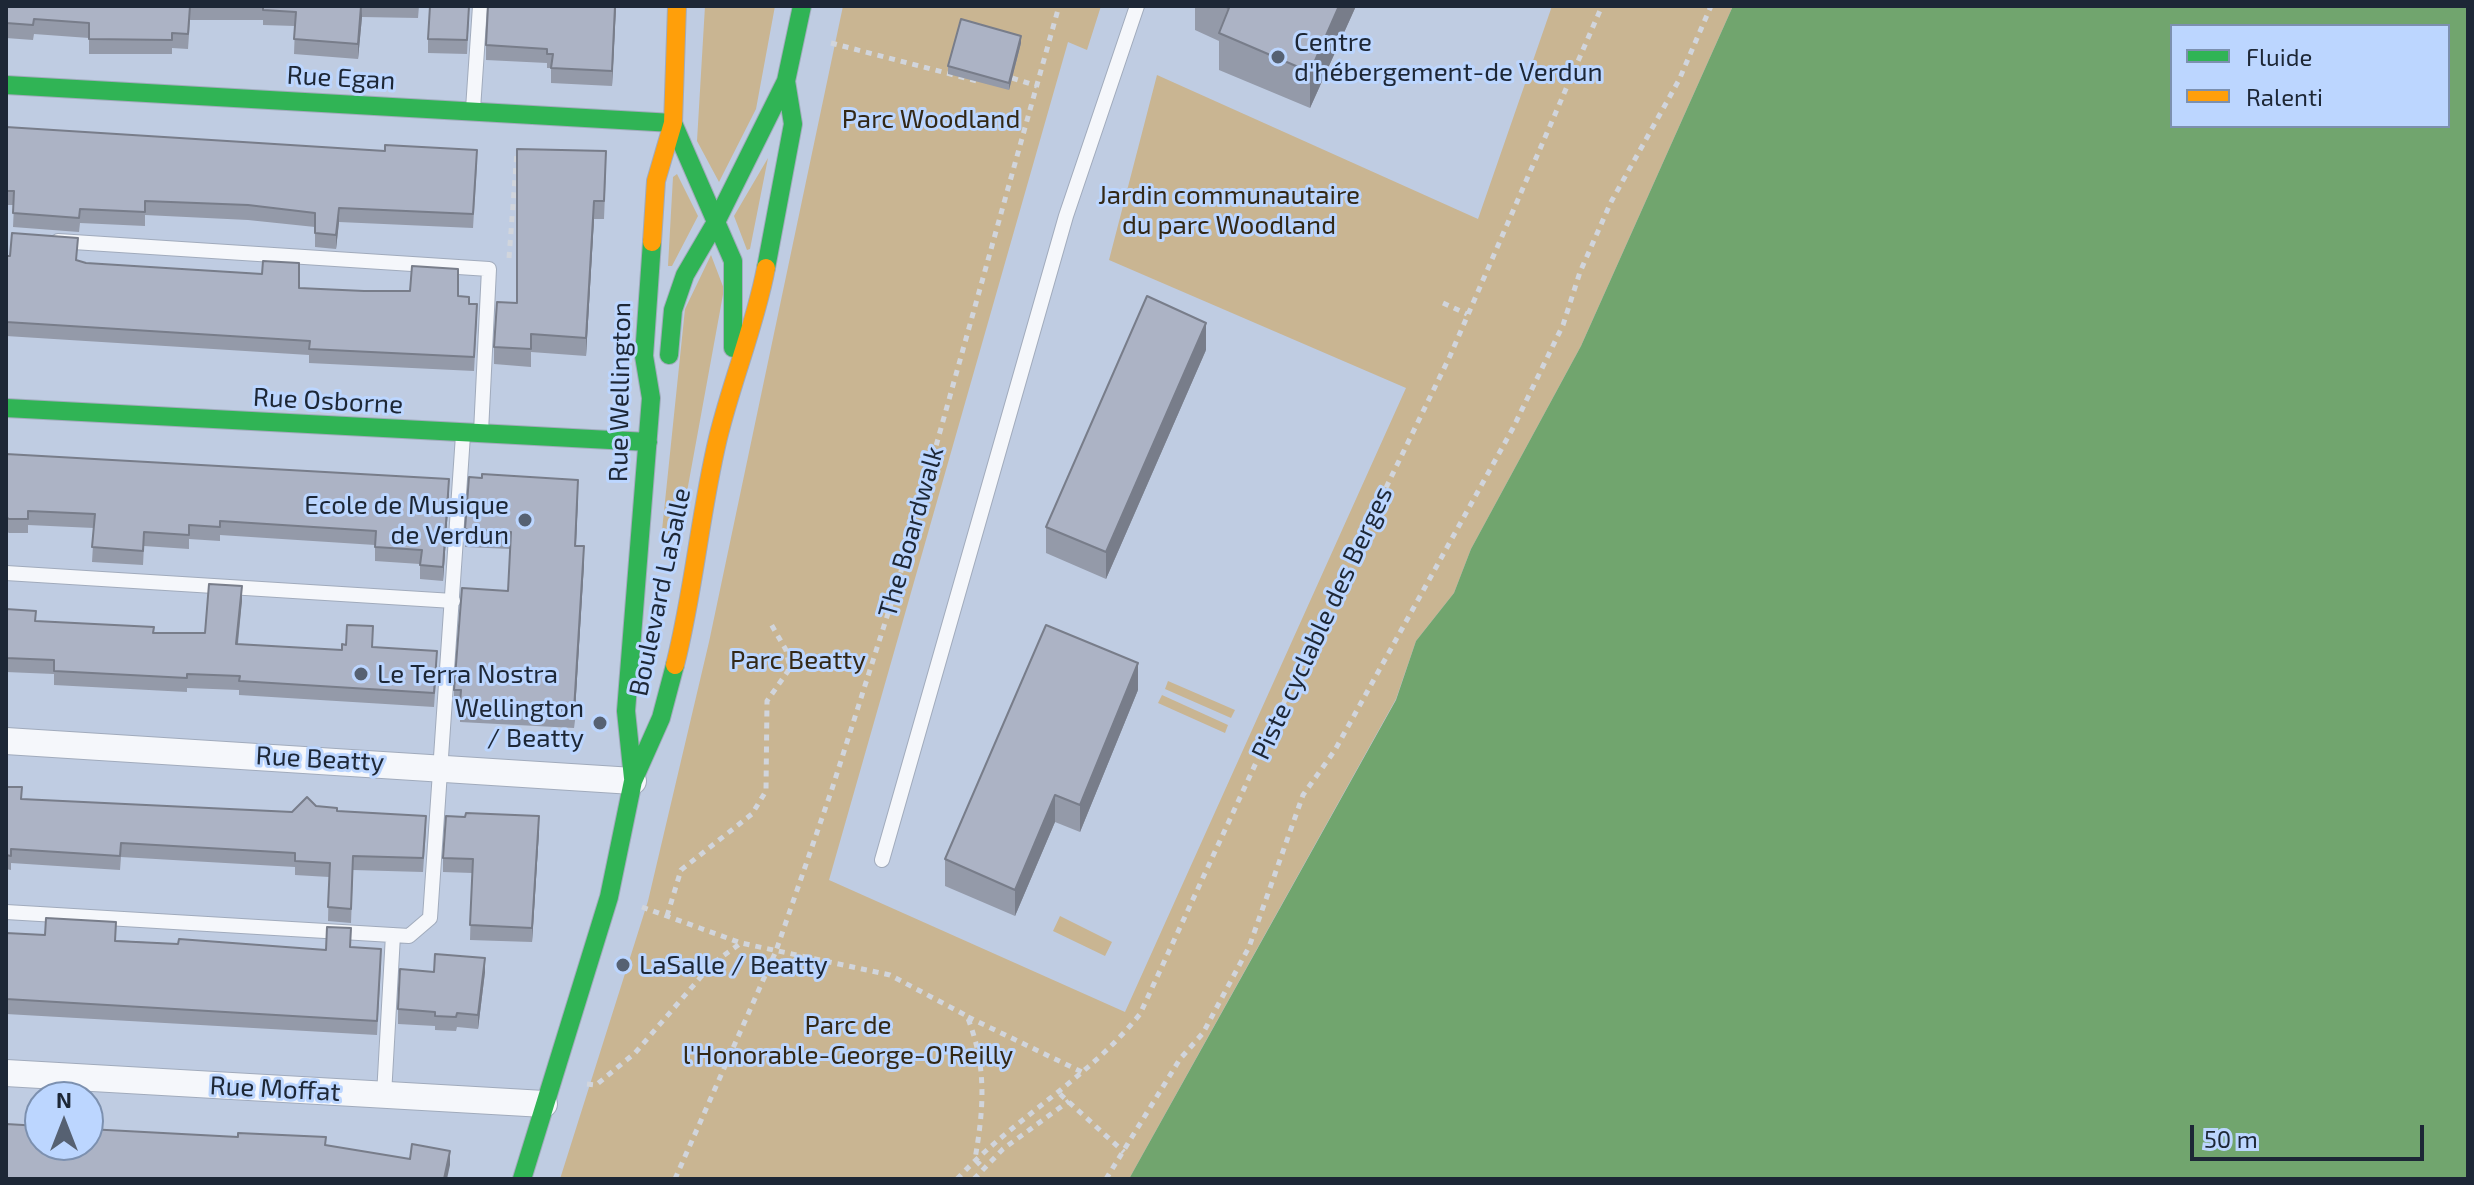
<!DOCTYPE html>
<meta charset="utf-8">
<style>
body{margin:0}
#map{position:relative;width:2474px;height:1185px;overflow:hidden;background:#bfcce2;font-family:"Exo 2",sans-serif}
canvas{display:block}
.frame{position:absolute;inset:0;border:8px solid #1d2736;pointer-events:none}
.legend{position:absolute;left:2170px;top:24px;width:280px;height:104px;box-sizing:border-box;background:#bcd6ff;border:2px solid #7c90af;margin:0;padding:10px 14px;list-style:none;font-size:24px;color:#1d2736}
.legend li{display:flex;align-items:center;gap:16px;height:40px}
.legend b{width:40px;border:2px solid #7c90af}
.north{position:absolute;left:24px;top:1081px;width:80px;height:80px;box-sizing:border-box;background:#bcd6ff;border:2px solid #7c90af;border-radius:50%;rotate:0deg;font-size:22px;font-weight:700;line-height:32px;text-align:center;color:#1d2736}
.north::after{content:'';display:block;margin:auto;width:28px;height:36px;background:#566172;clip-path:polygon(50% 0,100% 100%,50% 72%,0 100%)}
.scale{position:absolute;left:2190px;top:1125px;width:234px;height:36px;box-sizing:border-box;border:4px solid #1d2736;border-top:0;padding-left:10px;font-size:24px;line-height:28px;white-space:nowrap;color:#1d2736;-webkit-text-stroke:6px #bcd6ff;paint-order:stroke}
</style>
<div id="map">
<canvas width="2474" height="1185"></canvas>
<div class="frame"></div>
<ul class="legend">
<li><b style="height:10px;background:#30b455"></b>Fluide</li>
<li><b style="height:10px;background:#ff9f0a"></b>Ralenti</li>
</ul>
<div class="north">N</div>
<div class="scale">50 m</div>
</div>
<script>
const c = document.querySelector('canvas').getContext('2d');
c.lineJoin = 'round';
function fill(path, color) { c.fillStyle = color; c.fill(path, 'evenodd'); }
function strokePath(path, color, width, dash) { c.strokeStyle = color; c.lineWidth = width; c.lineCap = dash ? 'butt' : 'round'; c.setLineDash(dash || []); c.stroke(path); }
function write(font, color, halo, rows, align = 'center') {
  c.font = font + ' "Exo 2",sans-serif'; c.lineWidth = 6; c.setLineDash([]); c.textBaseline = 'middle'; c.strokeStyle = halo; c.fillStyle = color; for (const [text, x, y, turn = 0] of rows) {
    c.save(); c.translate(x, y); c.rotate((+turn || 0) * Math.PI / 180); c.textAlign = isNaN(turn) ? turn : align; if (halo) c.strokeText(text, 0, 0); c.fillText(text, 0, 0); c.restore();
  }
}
fill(new Path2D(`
 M 705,6 L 775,6 L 756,109 L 719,182 L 697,141 Z
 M 843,6 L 1101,6 L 1087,50 L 1068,42 L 829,880 L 1125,1012 L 1406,388 L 1109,260 L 1157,75 L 1478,219 L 1552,6 L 1733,6 L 1581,346 L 1471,549 L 1454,593 L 1416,641 L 1396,699 L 1129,1179 L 560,1179 L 648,901 L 709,642 Z
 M 768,158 L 750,249 L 747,250 L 734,216 Z
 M 677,174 L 698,216 L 672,266 L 668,266 L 673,177 Z
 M 711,255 L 724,289 L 678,541 L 661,540 L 685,309 Z
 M 1168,681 L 1235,710 L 1231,718 L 1165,689 Z
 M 1162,695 L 1228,725 L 1225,733 L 1158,703 Z
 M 1060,916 L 1112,942 L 1105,956 L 1053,931 Z`), '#c9b592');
fill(new Path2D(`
 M 1733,6 L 2468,6 L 2468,1179 L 1129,1179 L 1396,700 L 1416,641 L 1454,593 L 1471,549 L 1581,346 ZM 2172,26 L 2448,26 L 2448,126 L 2172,126 Z`), '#71a56e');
const lane = new Path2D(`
 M 473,109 L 480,6
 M 58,241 L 489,269 L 481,432
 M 6,573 L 453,601
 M 882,860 L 1066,216 L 1137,6
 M 6,912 L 409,936 L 430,918 L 463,435
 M 384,1095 L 393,935`);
const street = new Path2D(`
 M 6,741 L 633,781
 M 6,1073 L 544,1104`);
const fast = new Path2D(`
 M 6,85 L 673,123
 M 673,123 L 733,261 L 733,348
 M 766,268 L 793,124 L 786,81 L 802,6
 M 669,355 L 673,310 L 685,275 L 716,222 L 786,81
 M 6,408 L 648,442
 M 633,778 L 626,711 L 651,398 L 644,356 L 652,242
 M 522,1179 L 609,897 L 633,781 L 661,718 L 675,665`);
const slow = new Path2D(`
 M 652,242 L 656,181 L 673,123 L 677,6
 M 675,665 C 694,591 700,513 718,438 C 732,380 755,326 766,268`);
strokePath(lane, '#a1abbc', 16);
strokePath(street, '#a1abbc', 28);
strokePath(fast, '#a1abbc', 20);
strokePath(slow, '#a1abbc', 20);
strokePath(new Path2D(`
 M 831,43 L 981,82
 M 1012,78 L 1037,86
 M 509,258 L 517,152
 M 1443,303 L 1467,314
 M 642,907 L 741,943 L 890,975 L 967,1016 C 987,1066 984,1107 975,1159 L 982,1167
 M 667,916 L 681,870 L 752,814 L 766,791 L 767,701 L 788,671 L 789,664 L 786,650 L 771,624
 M 968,1017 L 1084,1073
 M 587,1084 L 596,1085 L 635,1053 L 712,964 L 741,943
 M 1060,1094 L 1124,1152
 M 675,1179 L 776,951 L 832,789 L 898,582 L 1059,6
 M 957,1179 C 1014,1118 1088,1079 1140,1014 L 1327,609 L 1450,356 L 1602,6
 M 974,1179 L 1003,1149 L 1069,1101
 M 1106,1179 L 1180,1059 L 1203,1033 L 1249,947 L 1303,795 L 1335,750 L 1513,428 L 1563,325 L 1580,272 L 1611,202 L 1679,80 L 1711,6`), '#d1d5dc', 5, [6, 6]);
strokePath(lane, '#f5f7fb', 14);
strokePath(street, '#f5f7fb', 26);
strokePath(fast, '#30b455', 18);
strokePath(slow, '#ff9f0a', 18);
fill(new Path2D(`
 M 6,6 L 419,6 L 418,18 L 362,17 L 358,59 L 294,54 L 295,26 L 263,25 L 263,20 L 190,20 L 188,49 L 172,48 L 172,54 L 89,54 L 89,38 L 34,34 L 33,40 L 6,38 Z
 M 616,6 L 612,86 L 551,83 L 551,68 L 547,68 L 547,63 L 486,60 L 486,45 Z
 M 1195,6 L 1356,6 L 1310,108 L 1219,70 L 1219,41 L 1195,30 Z
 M 469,15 L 467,54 L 428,53 L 428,39 Z
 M 1021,43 L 1009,90 L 948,74 L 948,66 Z
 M 6,127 L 477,164 L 473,228 L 339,222 L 336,249 L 315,247 L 315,227 L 248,220 L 145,215 L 145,226 L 80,223 L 79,232 L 13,227 L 14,205 L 6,205 Z
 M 606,169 L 604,219 L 594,219 L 586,356 L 531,352 L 531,367 L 494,364 L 494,347 L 517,303 Z
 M 6,256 L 77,260 L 86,263 L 299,288 L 458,296 L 469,304 L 477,318 L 474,371 L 309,363 L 309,355 L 6,336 Z
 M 1206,350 L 1106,579 L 1046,553 L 1046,527 Z
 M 6,454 L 449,493 L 443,581 L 420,579 L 420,564 L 375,561 L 375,545 L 220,535 L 220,541 L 189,539 L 189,549 L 144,546 L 143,565 L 92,562 L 94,528 L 28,525 L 28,533 L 9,533 L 6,531 Z
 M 578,497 L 576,546 L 584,564 L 574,728 L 460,722 L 460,708 L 454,708 L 454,690 L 508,591 L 510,549 L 465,547 L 465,529 Z
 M 242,600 L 238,644 L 342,650 L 373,647 L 437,665 L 434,707 L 239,695 L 239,690 L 187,688 L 187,692 L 54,685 L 54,674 L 6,672 L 6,609 L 36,621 L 153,633 L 205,633 Z
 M 1138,690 L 1080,832 L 1055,822 L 1015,916 L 945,886 L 945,859 Z
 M 6,787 L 22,799 L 292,812 L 316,806 L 426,830 L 423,872 L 353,870 L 351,923 L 328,921 L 329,877 L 295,875 L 295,867 L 121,857 L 120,870 L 11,863 L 11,870 L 6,869 Z
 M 465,817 L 539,831 L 532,942 L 470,940 L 472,873 L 443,872 L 443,858 Z
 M 6,933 L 178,944 L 326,950 L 350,947 L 381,963 L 377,1035 L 6,1014 Z
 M 434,972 L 485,972 L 478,1029 L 457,1027 L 456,1031 L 435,1030 L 435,1026 L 398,1024 L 398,1009 Z`), '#949aa9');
fill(new Path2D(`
 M 362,6 L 362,17 L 358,59 L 358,44 Z
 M 615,6 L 616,6 L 612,86 L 612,71 Z
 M 1339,6 L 1356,6 L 1310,108 L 1310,72 Z
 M 1021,36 L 1021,43 L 1009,90 L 1009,83 Z
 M 594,201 L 594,219 L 586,356 L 586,338 Z
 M 339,208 L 339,222 L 336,249 L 336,235 Z
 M 1206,323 L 1206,350 L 1106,579 L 1106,552 Z
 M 449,479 L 449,493 L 443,581 L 443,567 Z
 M 578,480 L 578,497 L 575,564 L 575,546 Z
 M 584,546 L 584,564 L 574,728 L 574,710 Z
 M 242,586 L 242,600 L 236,658 L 236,644 Z
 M 1138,663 L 1138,690 L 1080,832 L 1080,805 Z
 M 1055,795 L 1055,822 L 1015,916 L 1015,890 Z
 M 539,816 L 539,831 L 532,942 L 532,928 Z
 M 485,958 L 485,972 L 478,1029 L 478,1015 Z
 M 450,1151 L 450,1165 L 447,1179 L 444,1179 Z`), '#787d8a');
const building = new Path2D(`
 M 6,6 L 190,6 L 188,34 L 172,33 L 172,40 L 89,39 L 89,23 L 34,19 L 33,25 L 6,23 Z
 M 263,6 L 361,6 L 358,44 L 294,39 L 296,12 L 263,10 Z
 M 430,6 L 469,6 L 467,40 L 428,39 Z
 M 488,6 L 615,6 L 612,71 L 551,68 L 553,54 L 547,54 L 547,49 L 486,45 Z
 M 1224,6 L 1339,6 L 1310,72 L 1219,33 L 1229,8 Z
 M 961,19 L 1021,36 L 1009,83 L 948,66 Z
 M 6,127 L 385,151 L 385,145 L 477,150 L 473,214 L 339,208 L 336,235 L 315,233 L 315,213 L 248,205 L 145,201 L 145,212 L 80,209 L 79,218 L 13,213 L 14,191 L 6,191 Z
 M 517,149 L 606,151 L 604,201 L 594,201 L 586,338 L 531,334 L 531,349 L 494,347 L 497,302 L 517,303 Z
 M 12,233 L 78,238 L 76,260 L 86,263 L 262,274 L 263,261 L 299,263 L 299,288 L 364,291 L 410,291 L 412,266 L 458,269 L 458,296 L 469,297 L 469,304 L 477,304 L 474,357 L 309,349 L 310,341 L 6,322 L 6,256 L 10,256 Z
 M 1147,296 L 1206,323 L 1106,552 L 1046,527 Z
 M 6,454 L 449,479 L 443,567 L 420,565 L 422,550 L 375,547 L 376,531 L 220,521 L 220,527 L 189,525 L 189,535 L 144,532 L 143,551 L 92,547 L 95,514 L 28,511 L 28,519 L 9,519 L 6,517 Z
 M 482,474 L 578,480 L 575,546 L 584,546 L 574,710 L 460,704 L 461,690 L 454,690 L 462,588 L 508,591 L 511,532 L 465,529 L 469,477 L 482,478 Z
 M 209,584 L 242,586 L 236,644 L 342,650 L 342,644 L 346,645 L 347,625 L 373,626 L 372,647 L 437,651 L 434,693 L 239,681 L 240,676 L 187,674 L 187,678 L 54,671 L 54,660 L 6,658 L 6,609 L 36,611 L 35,621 L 154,627 L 153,633 L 205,633 Z
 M 1046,625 L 1138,663 L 1080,805 L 1055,795 L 1015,890 L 945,859 Z
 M 6,787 L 22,787 L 21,799 L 292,812 L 307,797 L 316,806 L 337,808 L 337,811 L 426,816 L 423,858 L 353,856 L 351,909 L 328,907 L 330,863 L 295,861 L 295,853 L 121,843 L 120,856 L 11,849 L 11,856 L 6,855 Z
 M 466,813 L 539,816 L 532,928 L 470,925 L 473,859 L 443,858 L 446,816 L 465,817 Z
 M 46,918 L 116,922 L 115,941 L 178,944 L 179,939 L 326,950 L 327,927 L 351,928 L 350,947 L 381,949 L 377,1021 L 6,999 L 6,933 L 45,935 Z
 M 435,954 L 485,958 L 478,1015 L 457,1013 L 456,1017 L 435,1016 L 435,1012 L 398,1009 L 400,969 L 434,972 Z
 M 6,1124 L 40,1126 L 40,1145 L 88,1145 L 88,1129 L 238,1137 L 238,1133 L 326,1137 L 325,1145 L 410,1159 L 412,1144 L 450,1151 L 444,1179 L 6,1179 Z`);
fill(building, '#acb3c5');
strokePath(building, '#787d8a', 2);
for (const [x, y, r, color] of [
 [1278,57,8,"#566172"],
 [525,520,8,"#566172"],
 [361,674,8,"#566172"],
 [600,723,8,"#566172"],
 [623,965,8,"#566172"]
]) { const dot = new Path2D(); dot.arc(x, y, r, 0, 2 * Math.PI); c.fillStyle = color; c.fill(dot); strokePath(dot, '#bcd6ff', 3); }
write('26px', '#1d2736', '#bcd6ff', [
 ["Centre",1294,42],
 ["d'hébergement-de Verdun",1294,72],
 ["Ecole de Musique",509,505,"right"],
 ["de Verdun",509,535,"right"],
 ["Le Terra Nostra",377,674],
 ["Wellington",584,708,"right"],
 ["/ Beatty",584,738,"right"],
 ["LaSalle / Beatty",639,965]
], 'left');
write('26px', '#1d2736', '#bcd6ff', [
 ["Rue Egan",341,78,3],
 ["Rue Wellington",620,392,-89],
 ["Rue Osborne",328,401,3],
 ["The Boardwalk",911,532,-74],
 ["Boulevard LaSalle",660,592,-78],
 ["Piste cyclable des Berges",1322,623,-65],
 ["Rue Beatty",320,759,3],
 ["Rue Moffat",275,1089,3]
]);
write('26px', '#332816', '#bcd6ff', [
 ["Parc Woodland",931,119],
 ["Jardin communautaire",1229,195],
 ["du parc Woodland",1229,225],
 ["Parc Beatty",798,660],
 ["Parc de",848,1025],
 ["l'Honorable-George-O'Reilly",848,1055]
]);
</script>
